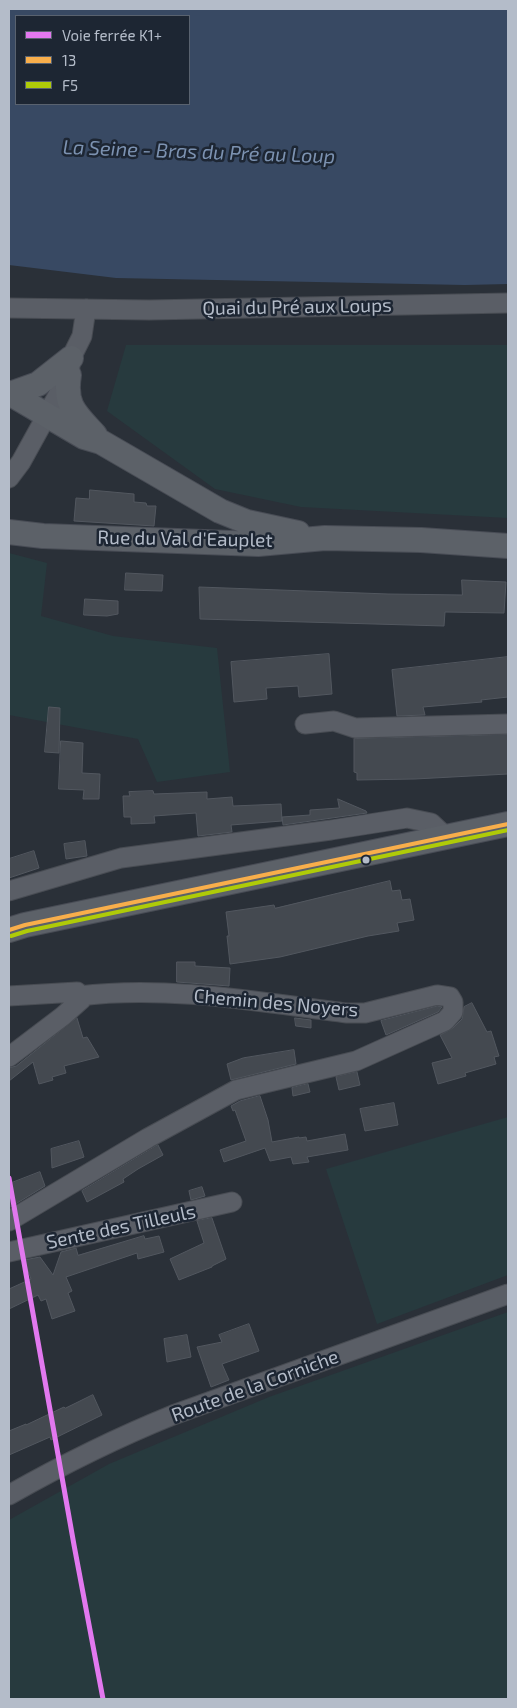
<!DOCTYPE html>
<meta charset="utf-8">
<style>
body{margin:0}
#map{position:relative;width:517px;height:1708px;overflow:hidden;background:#2a3038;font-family:"Exo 2",sans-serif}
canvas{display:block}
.frame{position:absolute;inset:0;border:10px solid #b4bcc9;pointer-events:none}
.legend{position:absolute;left:15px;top:15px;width:175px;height:90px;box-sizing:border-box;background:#1d2633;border:1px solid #59626f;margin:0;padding:6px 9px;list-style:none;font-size:15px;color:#b4bcc9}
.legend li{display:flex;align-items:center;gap:10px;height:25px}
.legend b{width:25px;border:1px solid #59626f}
</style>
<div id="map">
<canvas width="517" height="1708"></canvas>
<div class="frame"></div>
<ul class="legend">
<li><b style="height:6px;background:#e278ef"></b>Voie ferrée K1+</li>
<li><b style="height:6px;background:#f8ae4b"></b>13</li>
<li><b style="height:6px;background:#afcb08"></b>F5</li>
</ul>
</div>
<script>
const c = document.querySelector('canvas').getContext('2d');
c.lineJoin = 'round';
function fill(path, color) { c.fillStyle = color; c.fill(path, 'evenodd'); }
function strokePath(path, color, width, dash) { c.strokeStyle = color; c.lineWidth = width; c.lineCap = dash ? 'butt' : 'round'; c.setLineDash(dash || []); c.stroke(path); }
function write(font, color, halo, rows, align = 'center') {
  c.font = font + ' "Exo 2",sans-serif'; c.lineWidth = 5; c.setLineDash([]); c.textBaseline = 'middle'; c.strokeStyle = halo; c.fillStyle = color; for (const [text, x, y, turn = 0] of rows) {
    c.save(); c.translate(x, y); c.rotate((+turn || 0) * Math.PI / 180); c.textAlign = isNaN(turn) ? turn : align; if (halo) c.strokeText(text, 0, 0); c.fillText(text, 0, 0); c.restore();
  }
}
fill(new Path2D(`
 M 126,345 L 508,345 L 508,518 L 301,507 L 215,489 L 107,411 Z
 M 9,553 L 47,563 L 41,616 L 113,636 L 217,648 L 230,772 L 157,782 L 138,739 L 9,715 Z
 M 508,1117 L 508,1275 L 377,1324 L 326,1169 Z
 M 508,1312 L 508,1699 L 9,1699 L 9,1520 L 109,1464 L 269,1397 Z`), '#273a3e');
fill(new Path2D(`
 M 9,9 L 508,9 L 508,284 L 465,285 L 116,278 L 9,265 ZM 16,16 L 189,16 L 189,104 L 16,104 Z`), '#384963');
const building = new Path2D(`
 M 90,490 L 134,494 L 134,502 L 146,503 L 147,506 L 156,506 L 154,526 L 74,521 L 76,498 L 89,499 Z
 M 126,573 L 163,575 L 162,591 L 125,590 Z
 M 462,580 L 506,582 L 504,613 L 445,612 L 444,626 L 200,619 L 199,587 L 388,594 L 462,595 Z
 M 85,599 L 118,601 L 118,614 L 107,616 L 84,615 Z
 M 329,654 L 332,694 L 299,697 L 298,686 L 266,688 L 267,699 L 234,702 L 231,662 Z
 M 508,657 L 508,697 L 481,700 L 482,702 L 423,707 L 425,715 L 397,716 L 392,670 Z
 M 49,707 L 60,708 L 59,753 L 45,752 Z
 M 508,735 L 508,774 L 415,779 L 357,780 L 357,773 L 354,772 L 354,739 Z
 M 61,741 L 83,743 L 82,773 L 100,774 L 99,799 L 83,799 L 84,790 L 59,789 Z
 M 153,791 L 154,794 L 207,792 L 207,799 L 232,797 L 233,806 L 281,804 L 282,821 L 231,825 L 232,832 L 198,836 L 196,813 L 154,816 L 155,823 L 131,824 L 131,817 L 124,817 L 123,796 L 130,796 L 129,792 Z
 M 338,799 L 366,811 L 367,813 L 283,825 L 282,817 L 310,815 L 310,810 L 339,808 Z
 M 85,841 L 87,856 L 66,859 L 64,844 Z
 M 34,851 L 39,868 L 9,878 L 9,859 Z
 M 390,881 L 392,891 L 400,890 L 402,900 L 410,899 L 414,920 L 397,923 L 399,931 L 368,936 L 280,957 L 230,964 L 227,936 L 229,936 L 226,912 L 274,905 L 275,908 Z
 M 177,962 L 195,962 L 195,966 L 230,968 L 229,986 L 177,982 Z
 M 472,1003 L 487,1032 L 491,1031 L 499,1056 L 494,1057 L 496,1064 L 465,1073 L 466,1076 L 438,1084 L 432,1063 L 452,1058 L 440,1035 L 453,1028 L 462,1019 L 464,1007 Z
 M 438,1006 L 442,1007 L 438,1012 L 386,1035 L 381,1021 Z
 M 77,1018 L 83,1038 L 87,1037 L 99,1057 L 64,1066 L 66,1073 L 52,1077 L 53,1080 L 39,1084 L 33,1062 L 9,1081 L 9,1068 L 16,1066 Z
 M 295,1018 L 311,1020 L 311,1028 L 296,1026 Z
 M 294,1050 L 296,1064 L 231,1080 L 227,1064 L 243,1058 Z
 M 357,1072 L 360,1085 L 339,1090 L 336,1077 Z
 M 308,1084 L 310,1092 L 293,1096 L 292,1088 Z
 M 260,1096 L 268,1120 L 272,1142 L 299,1137 L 299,1138 L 306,1137 L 307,1141 L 345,1134 L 348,1150 L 307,1157 L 309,1162 L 293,1164 L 291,1157 L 270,1161 L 265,1148 L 224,1162 L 220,1150 L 246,1141 L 235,1110 L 233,1111 L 231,1106 L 240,1101 Z
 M 394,1103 L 398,1125 L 365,1131 L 360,1109 Z
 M 79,1141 L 84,1157 L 52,1168 L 51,1149 Z
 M 158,1145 L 163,1155 L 138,1169 L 123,1179 L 124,1182 L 87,1202 L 82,1191 Z
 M 40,1172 L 45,1186 L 9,1208 L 9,1184 Z
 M 202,1187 L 205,1196 L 191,1200 L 189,1191 Z
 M 212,1218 L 226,1259 L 212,1266 L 212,1267 L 179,1280 L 170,1259 L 204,1243 L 197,1221 Z
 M 144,1236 L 145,1239 L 159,1236 L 164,1252 L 138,1259 L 137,1253 L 66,1277 L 72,1291 L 68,1293 L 75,1311 L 52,1319 L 46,1299 L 41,1301 L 38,1295 L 9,1309 L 9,1289 L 31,1279 L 24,1260 L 40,1257 L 53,1275 L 61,1252 L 76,1248 L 78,1255 Z
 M 249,1324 L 259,1351 L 222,1364 L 229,1380 L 211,1387 L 197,1347 L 222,1342 L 219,1335 Z
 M 187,1335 L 191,1357 L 167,1362 L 164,1339 Z
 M 93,1395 L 102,1415 L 51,1440 L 50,1437 L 9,1455 L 9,1431 L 26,1424 L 26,1425 L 64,1407 L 65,1408 Z`);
fill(building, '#444950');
strokePath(building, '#52575f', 1);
const minor = new Path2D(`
 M 9,308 L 149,310 L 508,303
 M 9,478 L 21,462 L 69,375 L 71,358 L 82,336 L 86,309
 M 305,724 L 334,721 L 355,728 L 508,724
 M 9,891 L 121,858 L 331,830 L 407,818 L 431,823 L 447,838
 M 9,996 L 77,992 L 79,996 C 168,985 259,1002 347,1013 L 365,1013 L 437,995 L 450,997 L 453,1002 L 453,1012 L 445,1021 L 356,1061 L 236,1090 L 148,1138 L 9,1221
 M 9,1057 L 63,1016 L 82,999 L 79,996
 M 9,1252 L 232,1202
 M 9,1495 C 62,1465 116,1438 173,1415 L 508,1294`);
const major = new Path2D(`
 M 69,375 C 64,406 76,414 95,435
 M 9,393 L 84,437 L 101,442 L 220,511 L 247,522 L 298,533
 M 10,394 L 38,384 L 71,358
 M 9,532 L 43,536 L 258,544 L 325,538 L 421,540 L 508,546
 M 9,930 L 25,925 L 508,824`);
strokePath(minor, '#484c53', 21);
strokePath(major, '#484c55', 26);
strokePath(minor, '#5a5e66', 19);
strokePath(major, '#5c6168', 24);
strokePath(new Path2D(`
 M 9,930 L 25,925 L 508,824`), '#f8ae4b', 4);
strokePath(new Path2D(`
 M 11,936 L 27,931 L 508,830`), '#afcb08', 4);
strokePath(new Path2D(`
 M 9,1178 L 74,1545 L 103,1699`), '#e278ef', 5);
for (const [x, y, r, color] of [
 [366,860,4.5,"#b4bcc9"]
]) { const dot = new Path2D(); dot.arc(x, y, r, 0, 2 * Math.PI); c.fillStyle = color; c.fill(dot); strokePath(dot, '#1d2633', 2); }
write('19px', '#b4bcc9', '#1d2633', [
 ["Quai du Pré aux Loups",297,307,-1],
 ["Rue du Val d'Eauplet",185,539,1],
 ["Chemin des Noyers",276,1003,5],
 ["Sente des Tilleuls",121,1227,-12],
 ["Route de la Corniche",255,1386,-20]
]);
write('italic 20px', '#7c92b1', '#1d2633', [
 ["La Seine - Bras du Pré au Loup",199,152,2]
]);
</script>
